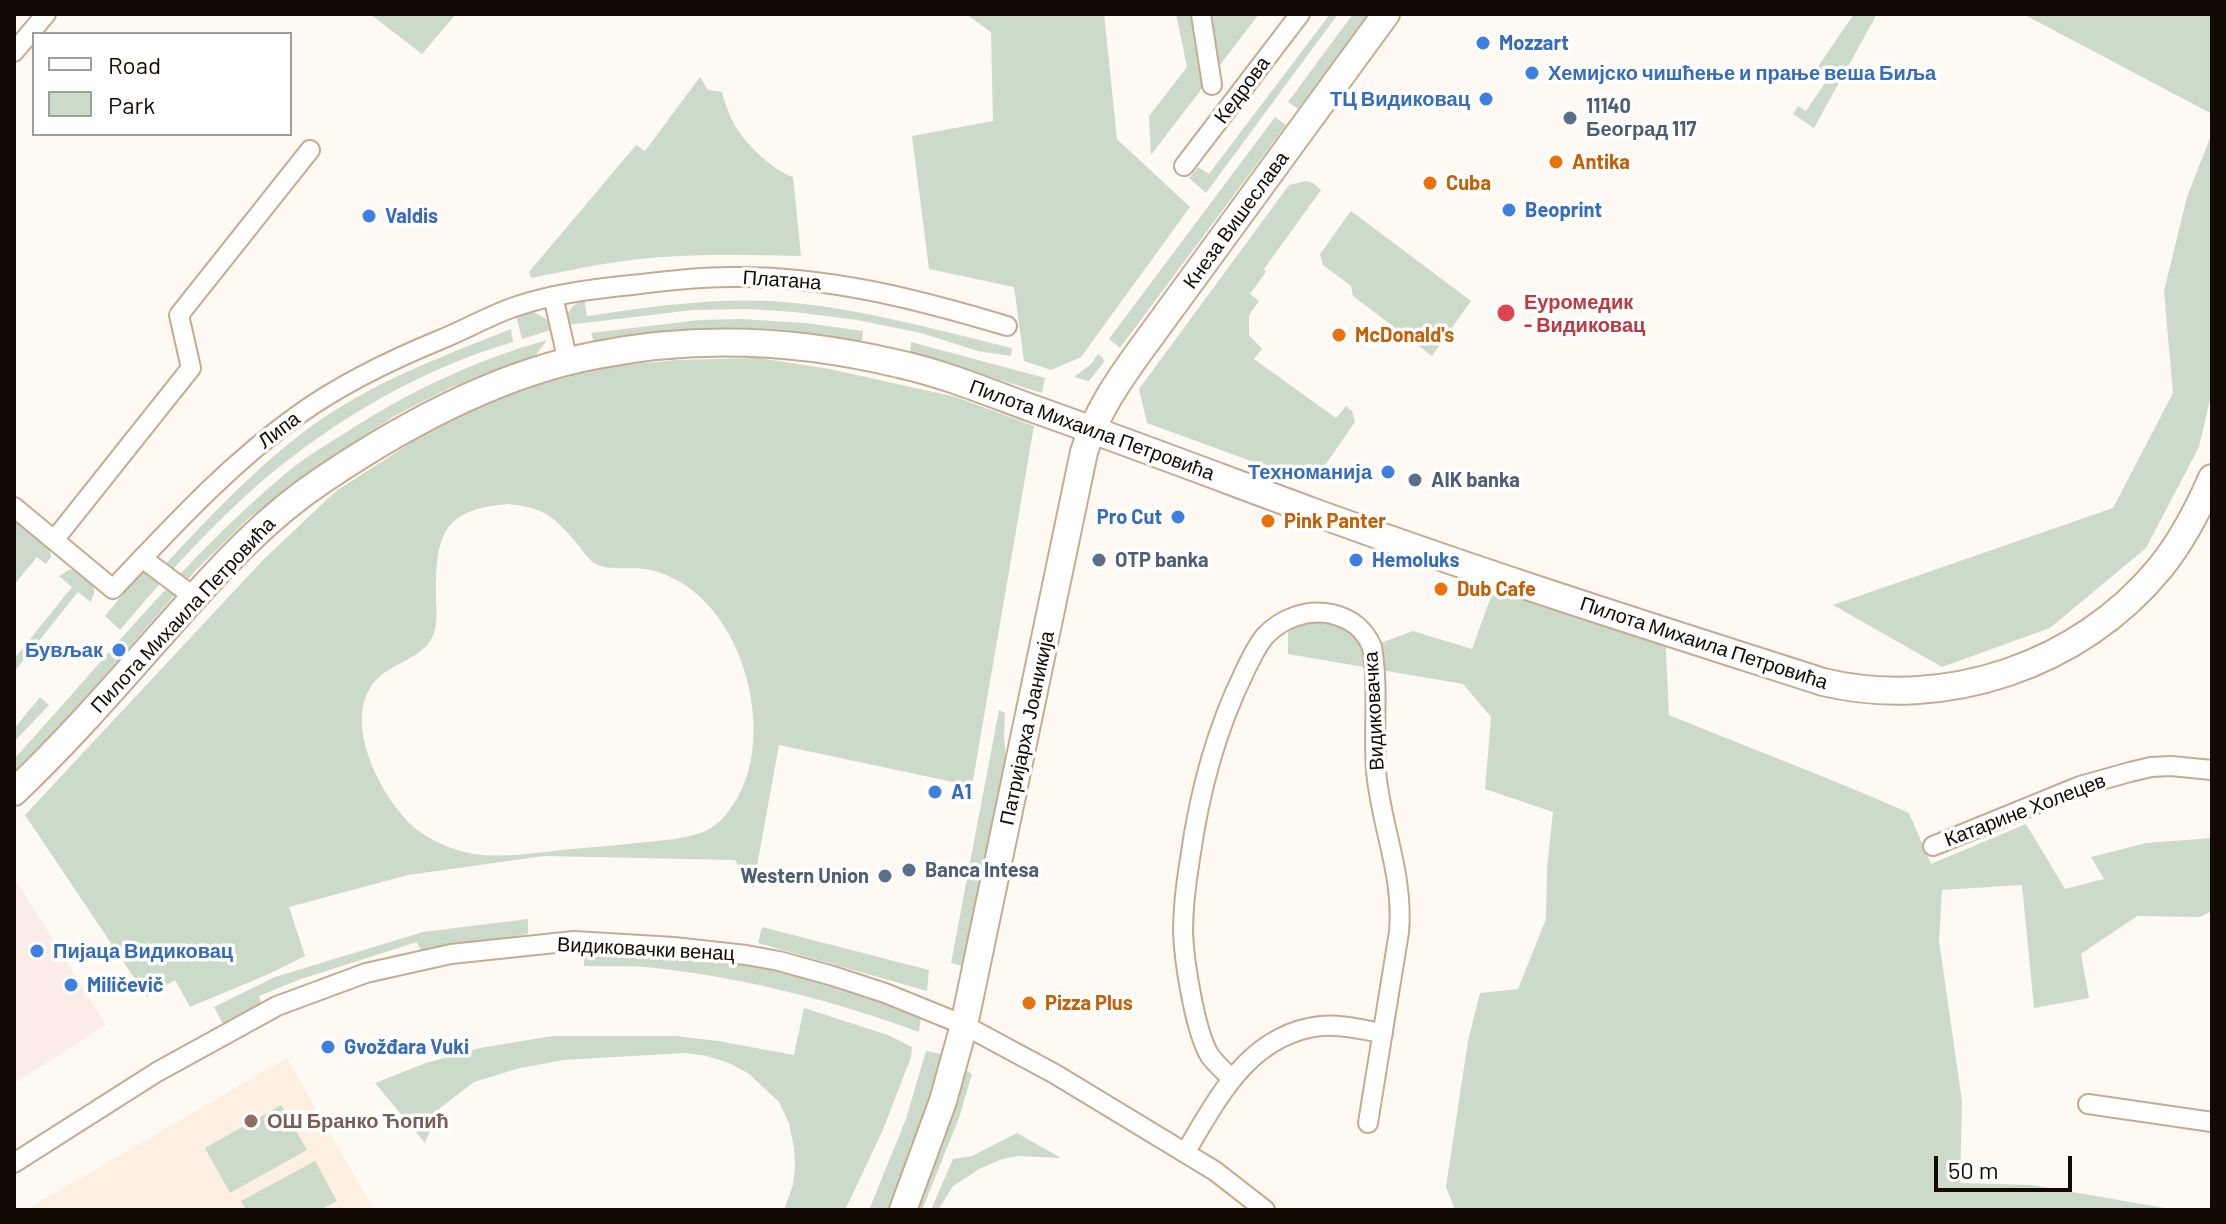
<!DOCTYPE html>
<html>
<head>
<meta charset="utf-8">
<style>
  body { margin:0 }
  #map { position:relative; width:2226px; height:1224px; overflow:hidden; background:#fef9f3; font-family:Barlow,sans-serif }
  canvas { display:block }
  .frame { position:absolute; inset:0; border:16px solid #130b03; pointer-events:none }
  .legend { position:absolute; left:32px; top:32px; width:260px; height:104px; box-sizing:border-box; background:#fff; border:2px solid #a19d9a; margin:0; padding:10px 14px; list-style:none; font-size:24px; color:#130b03 }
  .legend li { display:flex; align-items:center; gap:16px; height:40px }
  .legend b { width:40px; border:2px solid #a19d9a }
  .scale { position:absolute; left:1934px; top:1156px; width:138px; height:36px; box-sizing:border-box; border:4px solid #130b03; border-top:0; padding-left:10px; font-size:24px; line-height:28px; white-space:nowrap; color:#130b03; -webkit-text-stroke:6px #fff; paint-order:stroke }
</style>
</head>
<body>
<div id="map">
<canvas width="2226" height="1224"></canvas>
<div class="frame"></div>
<ul class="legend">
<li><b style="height:10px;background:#fff"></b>Road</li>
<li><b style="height:22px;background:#ccdbc9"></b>Park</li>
</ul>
<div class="scale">50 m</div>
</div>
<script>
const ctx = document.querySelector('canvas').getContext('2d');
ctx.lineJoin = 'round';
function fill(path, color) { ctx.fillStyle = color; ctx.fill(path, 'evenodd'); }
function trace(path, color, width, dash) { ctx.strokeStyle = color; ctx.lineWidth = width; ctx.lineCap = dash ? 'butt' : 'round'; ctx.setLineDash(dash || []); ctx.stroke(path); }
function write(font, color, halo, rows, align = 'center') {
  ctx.font = font + ' Barlow,sans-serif'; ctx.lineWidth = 7; ctx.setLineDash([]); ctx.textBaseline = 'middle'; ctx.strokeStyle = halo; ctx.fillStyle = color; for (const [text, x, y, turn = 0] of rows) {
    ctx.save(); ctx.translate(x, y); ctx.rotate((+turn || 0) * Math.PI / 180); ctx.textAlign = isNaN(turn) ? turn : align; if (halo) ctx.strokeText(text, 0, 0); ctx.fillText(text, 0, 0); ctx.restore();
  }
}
const commercial = new Path2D(`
  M 14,877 L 106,1025 L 14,1083 Z`);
const built = new Path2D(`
  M 287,1058 L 374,1210 L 26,1210 Z`);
const green = new Path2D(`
  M 370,14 L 456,14 L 422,54 Z
  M 966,14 L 1104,14 L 1117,139 L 1190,207 L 1081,357 L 1051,370 L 1024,361 L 1014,287 L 929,269 L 912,136 L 993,121 L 991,32 Z
  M 1176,14 L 1259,14 L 1151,155 L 1149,116 L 1187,67 Z
  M 1330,14 L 1338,14 L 1206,193 L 1189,178 L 1198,167 L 1209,174 Z
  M 1353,14 L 1369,14 L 1298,109 L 1288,102 Z
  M 1854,14 L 1877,14 L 1814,128 L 1793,114 L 1798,106 L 1806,111 L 1829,77 L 1817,68 Z
  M 2023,14 L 2212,14 L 2212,114 Z
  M 700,77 L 708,90 L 722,92 C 725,102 728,113 733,122 C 743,142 772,170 793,177 L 801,256 C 737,254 673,253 610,263 C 583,267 557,273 531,278 L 529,272 L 636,145 L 645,151 Z
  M 1275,117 L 1286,125 L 1120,348 L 1109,339 Z
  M 2212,133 L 2212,391 L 2199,447 L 2146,548 L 2050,628 L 1942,667 L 1833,605 L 2113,508 L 2173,393 L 2164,291 L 2187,197 Z
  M 1306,181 L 1313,183 L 1321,190 L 1264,269 L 1266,272 L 1250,294 L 1259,301 L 1249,315 L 1249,335 L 1262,349 L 1254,359 L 1336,418 L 1346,406 L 1352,411 L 1355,422 L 1317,477 L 1300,479 L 1147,423 L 1139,389 L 1289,185 Z
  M 1351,211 L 1471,301 L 1432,356 L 1353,296 L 1351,286 L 1323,265 L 1320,254 Z
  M 584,298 L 587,316 C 648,307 709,298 771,301 C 853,306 932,329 1012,348 L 1011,356 L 978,351 L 921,333 L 857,320 L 794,312 L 749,309 L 693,310 L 567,325 L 566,315 L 573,306 Z
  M 532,311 L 548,320 L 551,330 L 522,339 L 516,316 Z
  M 741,319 L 806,323 L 863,331 L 862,341 L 771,330 L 724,329 L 656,333 L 595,345 L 591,333 L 699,320 Z
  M 511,329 L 513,342 C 415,370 315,431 241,500 C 197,541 158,585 120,630 L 105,616 L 151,560 L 162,568 C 208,518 258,465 313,425 C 373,382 443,356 511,329 Z
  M 547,340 L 535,356 L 450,388 L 396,415 L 300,478 L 248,519 L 197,569 L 65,722 L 14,771 L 14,759 C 102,663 185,558 285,474 C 303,459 324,446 345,433 C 408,392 475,360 547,340 Z
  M 911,342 L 1045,378 L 1042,393 L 910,352 Z
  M 1098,354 L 1103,358 L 1104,362 L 1089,381 L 1074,377 L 1091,364 Z
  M 759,358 L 830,369 L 956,397 L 1034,426 L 972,786 L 779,745 L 753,888 L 735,860 L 544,856 L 408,875 L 289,907 L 305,956 L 271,973 L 190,1007 L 175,980 L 147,997 L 25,815 L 264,559 L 336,491 L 420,437 L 478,406 L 542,384 L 608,366 L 677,360 ZM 509,504 C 548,509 554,517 579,546 C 584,552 588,560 596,564 C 610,571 628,567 644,569 C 663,571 683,582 698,595 C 755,645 778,764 720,821 C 708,833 691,836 675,839 C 637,843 599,847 561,850 C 535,853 508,857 482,855 C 460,853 438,844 420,832 C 383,805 337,717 378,678 C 396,661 425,658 434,633 C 438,622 436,609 436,597 C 436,536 441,509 509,504 Z
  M 14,515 L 49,547 L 51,557 L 46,564 L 37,557 L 14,585 Z
  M 77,569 L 94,584 L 94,593 L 91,602 L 78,592 L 14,672 L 14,659 L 72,587 L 59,576 L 69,570 Z
  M 1498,577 L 1665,631 L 1669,715 C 1749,748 1830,778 1909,813 L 1931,864 L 2026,824 L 2065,889 L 2104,879 L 2091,857 L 2146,843 L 2212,838 L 2212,911 L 2200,917 L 2137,916 L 2081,954 L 2089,998 L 2034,1008 L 2022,885 L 1942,890 L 1939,941 L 1962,1101 L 1960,1183 L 2032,1185 L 2176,1210 L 1455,1210 L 1446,1187 L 1468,1041 L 1480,993 L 1518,989 L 1546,919 L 1547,868 L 1553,812 L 1485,789 L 1491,717 L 1463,684 L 1288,654 L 1288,619 L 1325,613 L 1372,646 L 1413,631 L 1472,649 Z
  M 40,697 L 49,705 L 14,742 L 14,729 Z
  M 999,710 L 1005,713 L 1004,737 L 1007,766 L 965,967 L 951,963 Z
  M 528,919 L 528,934 L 421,951 L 417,942 L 301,979 L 259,996 L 262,1005 L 223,1024 L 214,1007 L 275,977 L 423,932 Z
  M 762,927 L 929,970 L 927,991 L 758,943 Z
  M 584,949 C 658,953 732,959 804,977 C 844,988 882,1004 921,1017 L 919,1032 C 834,1001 753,980 664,969 C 638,965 610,967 584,966 Z
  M 804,1008 L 888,1035 L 912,1047 L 911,1057 L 882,1132 L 845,1210 L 784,1210 L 793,1185 L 795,1167 L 794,1148 L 789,1123 L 779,1102 L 748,1073 L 729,1063 L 707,1056 L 685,1053 L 564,1060 L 520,1068 L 474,1082 L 440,1108 L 425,1143 L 375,1083 L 426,1063 L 480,1048 L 553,1036 L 676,1036 L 718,1041 L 794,1055 Z
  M 926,1051 L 941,1054 C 928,1111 912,1157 889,1210 L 869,1210 L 906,1119 Z
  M 963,1069 L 972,1074 L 959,1118 L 922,1210 L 913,1210 Z
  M 281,1105 L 307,1150 L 230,1193 L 205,1148 Z
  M 1017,1133 L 1061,1158 L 1019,1156 L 1002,1159 L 981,1168 L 953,1186 L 938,1210 L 931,1210 L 953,1159 L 972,1156 Z
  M 315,1161 L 337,1201 L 320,1210 L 246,1210 L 241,1201 Z`);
const street = new Path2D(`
  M 1201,14 L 1212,85
  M 14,52 L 46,14
  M 1184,166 L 1300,14
  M 553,296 L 568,362
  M 14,507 L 113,589 C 172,527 228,465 298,415 C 341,384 393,359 442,339 C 466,329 489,316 514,307 C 552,294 592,289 632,285 C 665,281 696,277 729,277 C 824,275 917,299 1007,326
  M 55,539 L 191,368 L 179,315 L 310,150
  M 142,558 L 194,597
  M 1933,846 L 2080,786 L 2130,772 L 2151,767 L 2171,766 L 2212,770
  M 1231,1078 C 1224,1071 1216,1064 1210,1056 C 1195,1032 1184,961 1183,932 C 1183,907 1186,883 1190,859 C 1199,794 1215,732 1244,673 C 1250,660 1256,647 1265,636 C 1282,618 1307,609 1332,614 C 1351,619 1364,628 1372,647 C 1379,688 1373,730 1376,771 C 1381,827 1404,874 1399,932 L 1368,1123
  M 2088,1104 L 2212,1122
  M 1185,1153 C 1218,1098 1249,1034 1321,1026 C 1341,1024 1363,1030 1383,1033
  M 14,1163 L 157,1072 L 277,1006 L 366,973 L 451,954 L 574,941 L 674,947 L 746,955 L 779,961 L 833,976 L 885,993 L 964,1025 L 1055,1074 L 1215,1171 L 1265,1210`);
const secondary = new Path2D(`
  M 14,792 C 73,736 126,674 180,613 C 223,565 267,517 321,481 C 402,426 500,373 597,355 C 697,335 800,340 899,364 C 945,374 990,393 1034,409 C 1127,442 1219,477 1311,511 C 1480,573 1652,627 1823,682 C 1944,711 2080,666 2160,568 C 2182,541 2198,510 2212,478
  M 903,1210 L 943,1101 L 964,1025 L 1084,452 C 1096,413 1118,381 1142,348 L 1386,14`);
const markers = [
  [1483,43,8,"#3f7fe0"],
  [1532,73,8,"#3f7fe0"],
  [1486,99,8,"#3f7fe0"],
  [1570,118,8,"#5c6f8a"],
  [1556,162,8,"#e8710a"],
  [1430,183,8,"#e8710a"],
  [1509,210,8,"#3f7fe0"],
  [369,216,8,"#3f7fe0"],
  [1506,313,10,"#e0444e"],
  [1339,335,8,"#e8710a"],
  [1388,472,8,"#3f7fe0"],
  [1415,480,8,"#5c6f8a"],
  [1178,517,8,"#3f7fe0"],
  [1268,521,8,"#e8710a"],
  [1099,560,8,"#5c6f8a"],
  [1356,560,8,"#3f7fe0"],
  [1441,589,8,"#e8710a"],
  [119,650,8,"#3f7fe0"],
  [935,792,8,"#3f7fe0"],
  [909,870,8,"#5c6f8a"],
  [885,876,8,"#5c6f8a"],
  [37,951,8,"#3f7fe0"],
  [71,985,8,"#3f7fe0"],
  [1029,1003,8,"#e8710a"],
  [328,1047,8,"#3f7fe0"],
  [251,1121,8,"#8d6e63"]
];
const shopNames = [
  ["Mozzart",1499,43],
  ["Хемијско чишћење и прање веша Биља",1548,73],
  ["ТЦ Видиковац",1470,99,"right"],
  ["Beoprint",1525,210],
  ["Valdis",385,216],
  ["Техноманија",1372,472,"right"],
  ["Pro Cut",1162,517,"right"],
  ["Hemoluks",1372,560],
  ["Бувљак",103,650,"right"],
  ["A1",951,792],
  ["Пијаца Видиковац",53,951],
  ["Miličevič",87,985],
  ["Gvožđara Vuki",344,1047]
];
const streetNames = [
  ["Кедрова",1242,90,-53],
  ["Кнеза Вишеслава",1236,220,-54],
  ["Платана",782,280,4],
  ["Липа",279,430,-37],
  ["Пилота Михаила Петровића",1092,430,20],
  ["Пилота Михаила Петровића",183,615,-47],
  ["Пилота Михаила Петровића",1704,643,18],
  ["Видиковачка",1374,711,-93],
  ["Патријарха Јоаникија",1027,728,-78],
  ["Катарине Холецев",2025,810,-21],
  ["Видиковачки венац",646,949,3]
];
const serviceNames = [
  ["11140",1586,106],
  ["Београд 117",1586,129],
  ["AIK banka",1431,480],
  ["OTP banka",1115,560],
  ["Banca Intesa",925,870],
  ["Western Union",869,876,"right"]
];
const foodNames = [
  ["Antika",1572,162],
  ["Cuba",1446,183],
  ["McDonald's",1355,335],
  ["Pink Panter",1284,521],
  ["Dub Cafe",1457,589],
  ["Pizza Plus",1045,1003]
];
const healthNames = [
  ["Еуромедик",1524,302],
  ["- Видиковац",1524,325]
];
const educationNames = [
  ["ОШ Бранко Ћопић",267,1121]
];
fill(commercial, '#fbece7');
fill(built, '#fdf0e3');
fill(green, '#ccdbc9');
trace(street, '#c5ab91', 22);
trace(secondary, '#c5ab91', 30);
trace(street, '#fff', 18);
trace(secondary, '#fff', 26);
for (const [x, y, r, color] of markers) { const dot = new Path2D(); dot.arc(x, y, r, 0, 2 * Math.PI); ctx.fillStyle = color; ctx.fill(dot); trace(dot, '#fff', 3); }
write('bold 20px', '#366cbe', '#fff', shopNames, 'left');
write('20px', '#130b03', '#fff', streetNames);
write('bold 20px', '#4e5e75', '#fff', serviceNames, 'left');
write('bold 20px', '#c56008', '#fff', foodNames, 'left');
write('bold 20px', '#be3a42', '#fff', healthNames, 'left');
write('bold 20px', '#785e54', '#fff', educationNames, 'left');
</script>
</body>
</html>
